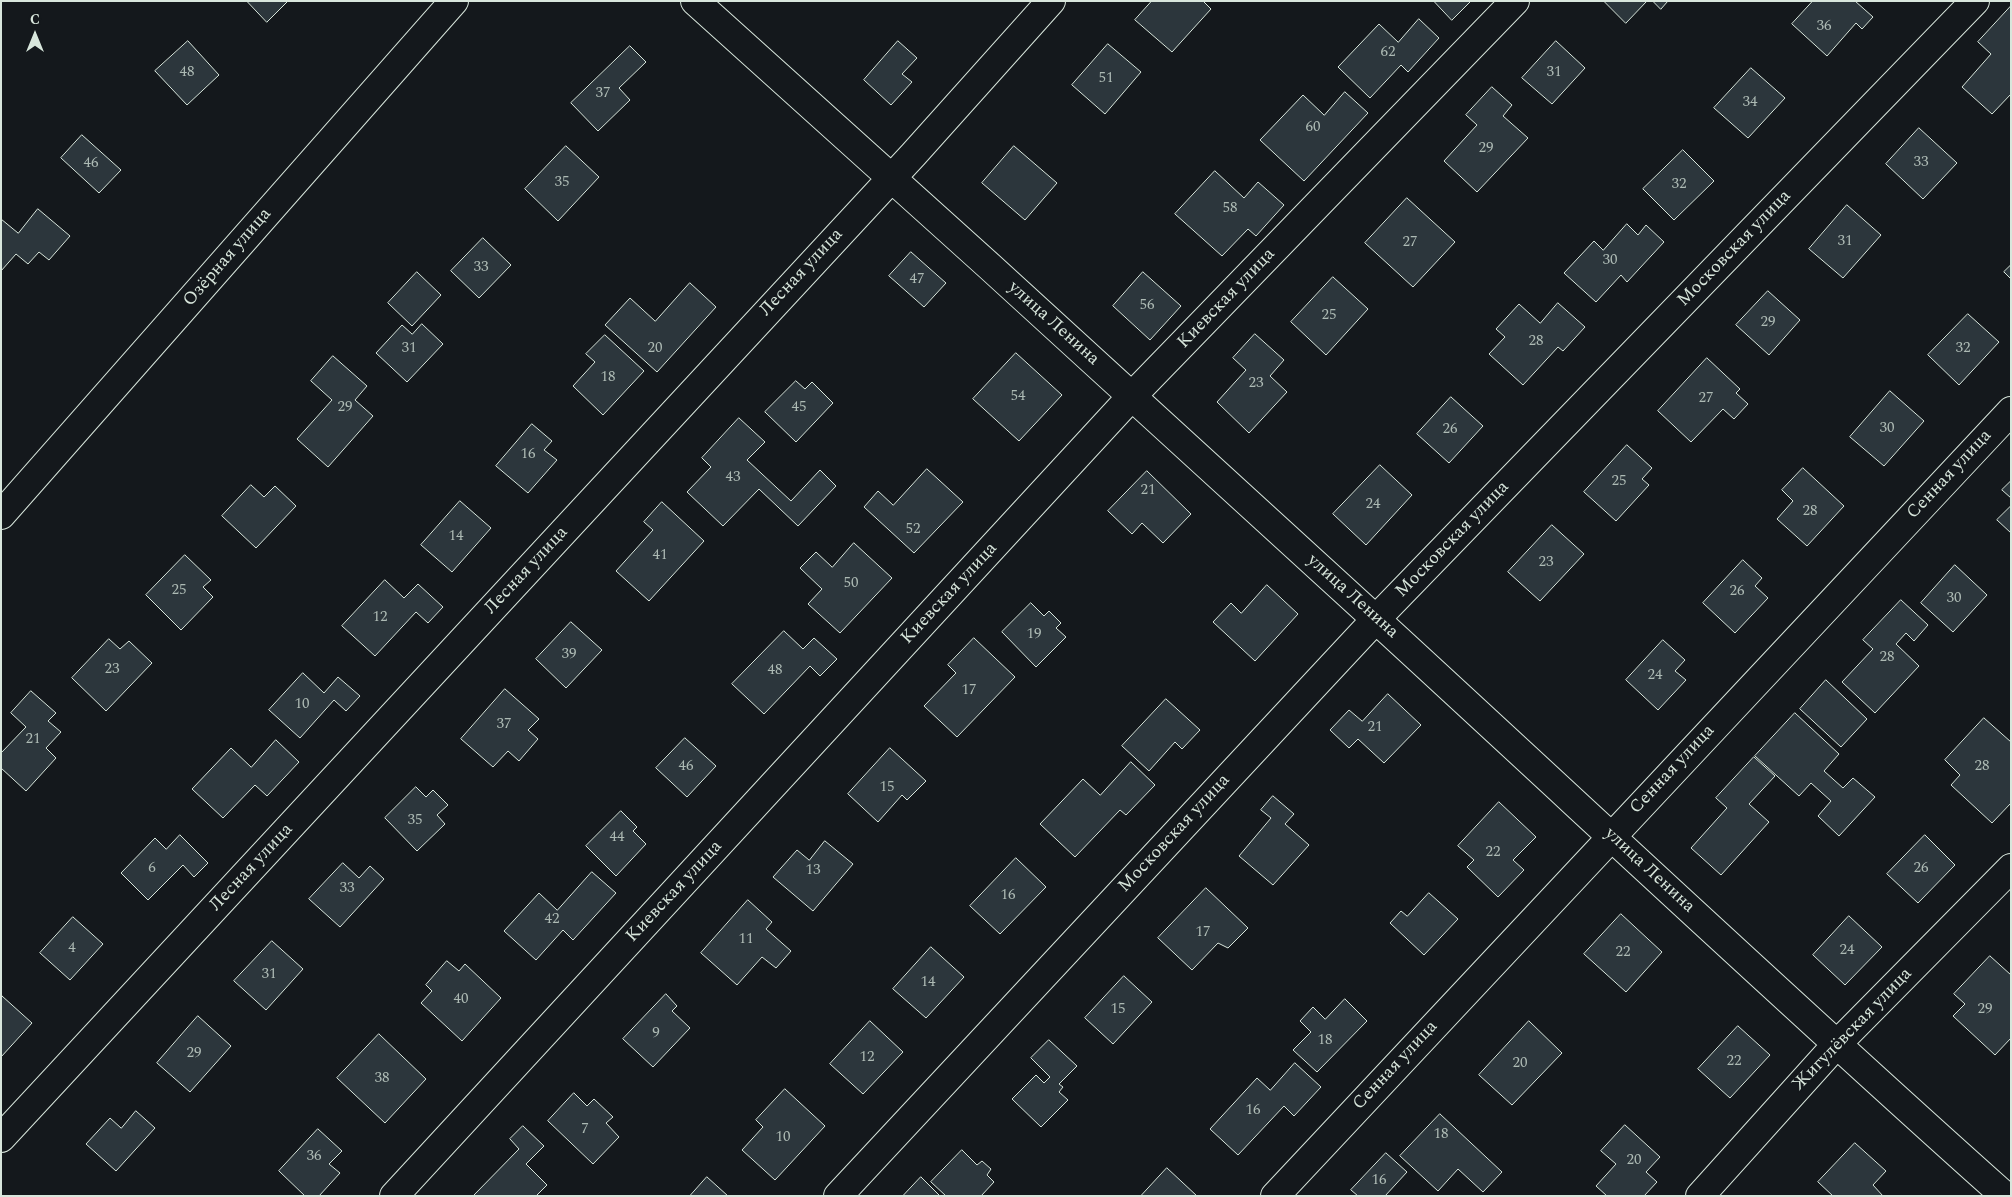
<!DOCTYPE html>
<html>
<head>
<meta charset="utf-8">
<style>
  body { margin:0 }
  #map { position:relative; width:2012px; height:1197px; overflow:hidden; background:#14181c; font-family:Spectral,serif }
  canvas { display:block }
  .frame { position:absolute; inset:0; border:2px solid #d8e6dc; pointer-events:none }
  .north { position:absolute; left:10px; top:10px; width:50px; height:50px; -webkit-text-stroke:4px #14181c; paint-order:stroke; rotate:0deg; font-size:14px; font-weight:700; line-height:20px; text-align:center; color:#d8e6dc }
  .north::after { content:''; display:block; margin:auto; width:18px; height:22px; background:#d8e6dc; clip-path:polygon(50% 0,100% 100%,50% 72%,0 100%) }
</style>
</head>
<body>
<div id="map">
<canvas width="2012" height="1197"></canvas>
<div class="frame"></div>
<div class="north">С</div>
</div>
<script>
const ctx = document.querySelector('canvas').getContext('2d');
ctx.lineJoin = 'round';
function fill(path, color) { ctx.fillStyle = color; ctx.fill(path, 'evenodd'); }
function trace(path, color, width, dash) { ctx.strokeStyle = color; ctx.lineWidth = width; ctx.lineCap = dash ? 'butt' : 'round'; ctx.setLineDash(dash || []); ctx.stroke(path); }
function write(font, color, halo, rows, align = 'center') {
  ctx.font = font + ' Spectral,serif'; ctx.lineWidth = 4; ctx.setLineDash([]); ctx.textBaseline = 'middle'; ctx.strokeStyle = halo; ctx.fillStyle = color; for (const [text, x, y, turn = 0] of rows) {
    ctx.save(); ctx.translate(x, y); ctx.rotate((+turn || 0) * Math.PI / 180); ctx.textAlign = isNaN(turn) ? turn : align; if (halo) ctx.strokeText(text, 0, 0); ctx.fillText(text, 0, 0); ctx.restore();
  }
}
const building = new Path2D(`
  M 247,1 L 288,1 L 267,22 Z
  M 1152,1 L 1203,1 L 1211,9 L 1172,52 L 1135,20 Z
  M 1434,1 L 1471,1 L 1452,20 Z
  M 1604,1 L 1647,1 L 1626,23 Z
  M 1653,1 L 1668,1 L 1661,9 Z
  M 1813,1 L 1855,1 L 1873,17 L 1862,29 L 1856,23 L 1827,56 L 1792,24 Z
  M 2011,6 L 2011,94 L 1992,114 L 1962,87 L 1991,54 L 1978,42 Z
  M 1419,19 L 1439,38 L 1408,72 L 1401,65 L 1370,98 L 1338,67 L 1379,24 L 1398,42 Z
  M 188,41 L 219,75 L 187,105 L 155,71 Z
  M 898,41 L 917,58 L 902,74 L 912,82 L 891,105 L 864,80 Z
  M 1556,41 L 1585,68 L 1552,104 L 1522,78 Z
  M 1108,44 L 1141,72 L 1105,114 L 1072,85 Z
  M 630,46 L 646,62 L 619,88 L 630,100 L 598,131 L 571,103 Z
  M 1751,68 L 1785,98 L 1748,138 L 1714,108 Z
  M 1492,87 L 1512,105 L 1503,116 L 1528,138 L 1477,192 L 1444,161 L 1477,125 L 1466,115 Z
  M 1345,92 L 1368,113 L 1304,181 L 1260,140 L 1303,95 L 1324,115 Z
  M 1919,128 L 1957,163 L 1923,199 L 1886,164 Z
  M 82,135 L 121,170 L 99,193 L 61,158 Z
  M 566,146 L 599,177 L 558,221 L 525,189 Z
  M 1014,146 L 1057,183 L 1025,220 L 982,183 Z
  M 1683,150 L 1714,181 L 1674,220 L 1643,189 Z
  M 1215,171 L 1244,198 L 1258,182 L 1284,205 L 1256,236 L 1248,229 L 1222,256 L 1175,214 Z
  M 1407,198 L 1455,242 L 1413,287 L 1365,243 Z
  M 1847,205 L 1881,235 L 1843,278 L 1809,249 Z
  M 38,209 L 70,236 L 49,260 L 39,252 L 28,264 L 16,254 L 1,271 L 1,219 L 18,233 Z
  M 1627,224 L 1638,235 L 1646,225 L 1664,242 L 1627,282 L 1621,275 L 1596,302 L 1564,273 L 1594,241 L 1603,250 Z
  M 483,238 L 511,265 L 479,298 L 451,271 Z
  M 911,252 L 946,283 L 924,307 L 889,276 Z
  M 2011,265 L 2011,279 L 2004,272 Z
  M 417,272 L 441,295 L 412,326 L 388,303 Z
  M 1143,272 L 1181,306 L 1150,340 L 1113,306 Z
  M 1333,277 L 1368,309 L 1326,355 L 1291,322 Z
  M 690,283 L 716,307 L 657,372 L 605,325 L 630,298 L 655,321 Z
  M 1768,291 L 1800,320 L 1769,355 L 1736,325 Z
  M 1558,303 L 1585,327 L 1563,351 L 1558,347 L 1523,385 L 1489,354 L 1505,337 L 1496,329 L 1519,304 L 1540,323 Z
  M 1968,314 L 1999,342 L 1959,385 L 1928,355 Z
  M 422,324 L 443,344 L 407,382 L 376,353 L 402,325 L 412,334 Z
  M 1255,334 L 1284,360 L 1270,376 L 1287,392 L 1249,433 L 1217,402 L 1246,370 L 1233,358 Z
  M 605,335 L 644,371 L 603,415 L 573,386 L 595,362 L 586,354 Z
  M 1016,353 L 1062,395 L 1019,441 L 973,399 Z
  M 333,356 L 367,386 L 355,400 L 373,416 L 328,467 L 297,439 L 332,400 L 311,381 Z
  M 1707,358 L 1740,389 L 1736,393 L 1748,404 L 1734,419 L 1723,409 L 1691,442 L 1658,411 Z
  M 796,381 L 805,389 L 812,382 L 833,403 L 796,442 L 765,412 Z
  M 1890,391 L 1924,421 L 1884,466 L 1850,437 Z
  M 1451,397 L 1483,426 L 1449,463 L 1417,434 Z
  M 739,418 L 765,442 L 747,460 L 791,501 L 820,470 L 836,486 L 798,526 L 759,489 L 723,526 L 687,492 L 711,467 L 702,458 Z
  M 532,424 L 552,441 L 544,450 L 557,460 L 528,493 L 496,466 Z
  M 1627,445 L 1652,468 L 1642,479 L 1649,485 L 1616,521 L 1584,492 Z
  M 1380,465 L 1412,495 L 1366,545 L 1333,514 Z
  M 1803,468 L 1844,506 L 1807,546 L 1777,519 L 1793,501 L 1782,490 Z
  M 927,469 L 963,502 L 914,553 L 864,507 L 878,491 L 893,505 Z
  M 1147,471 L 1191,514 L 1163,543 L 1142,523 L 1132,534 L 1108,511 Z
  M 2011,481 L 2011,498 L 2002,490 Z
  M 251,485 L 264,497 L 275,486 L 296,506 L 256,548 L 222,516 Z
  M 460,501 L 491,528 L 452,572 L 421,545 Z
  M 662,502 L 704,541 L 649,601 L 616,571 L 653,530 L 644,522 Z
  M 2011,506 L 2011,533 L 1997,520 Z
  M 1552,525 L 1584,554 L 1540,601 L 1508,572 Z
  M 854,543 L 892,578 L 840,633 L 808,604 L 822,589 L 800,568 L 816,552 L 832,567 Z
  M 185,555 L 211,580 L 203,587 L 213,597 L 181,630 L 146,595 Z
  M 1743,560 L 1762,578 L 1755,586 L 1768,598 L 1735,633 L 1703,603 Z
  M 1955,565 L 1987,595 L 1953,632 L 1921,603 Z
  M 385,580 L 404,598 L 418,584 L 443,607 L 428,623 L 416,612 L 375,656 L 342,626 Z
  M 1267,585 L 1298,614 L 1255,661 L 1213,622 L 1231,603 L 1241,613 Z
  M 1901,600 L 1928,625 L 1914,641 L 1906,633 L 1896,644 L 1919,666 L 1875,713 L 1842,682 L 1873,649 L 1863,640 Z
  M 1031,603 L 1044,616 L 1049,611 L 1061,623 L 1056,628 L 1066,637 L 1036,667 L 1002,632 Z
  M 571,622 L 602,650 L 566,688 L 536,659 Z
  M 784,631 L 803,649 L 814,638 L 837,659 L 820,676 L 810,666 L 764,714 L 732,684 Z
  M 974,638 L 1015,677 L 957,737 L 924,706 L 956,673 L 948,665 Z
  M 109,639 L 120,649 L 129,641 L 152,663 L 106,711 L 72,678 Z
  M 1663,640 L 1685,660 L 1675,671 L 1686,680 L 1658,710 L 1626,680 Z
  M 303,673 L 324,693 L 338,677 L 360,696 L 346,711 L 334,700 L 300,738 L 269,710 Z
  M 1826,680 L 1867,719 L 1841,747 L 1800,709 Z
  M 505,689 L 539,719 L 528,730 L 538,739 L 519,761 L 508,751 L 493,767 L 461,739 Z
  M 31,691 L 56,713 L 48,721 L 61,732 L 46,748 L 56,758 L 26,791 L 1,768 L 1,753 L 26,727 L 11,713 Z
  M 1388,694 L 1421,725 L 1384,763 L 1358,739 L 1349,748 L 1330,730 L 1349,710 L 1362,721 Z
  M 1166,699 L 1200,730 L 1182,749 L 1175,742 L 1149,771 L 1122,746 Z
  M 1795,713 L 1839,754 L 1824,771 L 1843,788 L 1853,778 L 1875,797 L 1839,836 L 1818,816 L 1831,801 L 1811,783 L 1799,796 L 1755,756 Z
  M 1984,718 L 2011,742 L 2011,803 L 1992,823 L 1951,785 L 1960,775 L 1945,760 Z
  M 685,738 L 716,766 L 687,797 L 656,768 Z
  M 276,740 L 299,762 L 267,796 L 255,785 L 223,818 L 192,789 L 231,748 L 251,767 Z
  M 890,748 L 926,781 L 907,800 L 902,795 L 878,822 L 848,794 Z
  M 1754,757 L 1775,776 L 1749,804 L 1769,822 L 1721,875 L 1691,848 L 1727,808 L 1716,798 Z
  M 1131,762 L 1155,785 L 1126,815 L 1120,810 L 1075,857 L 1040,824 L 1083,779 L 1100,795 Z
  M 416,787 L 426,797 L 433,790 L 448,805 L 437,815 L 445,824 L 417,851 L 385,818 Z
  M 1273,796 L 1294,814 L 1285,824 L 1309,845 L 1273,885 L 1239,856 L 1271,818 L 1261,810 Z
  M 1499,802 L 1536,837 L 1513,860 L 1524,870 L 1498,897 L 1467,867 L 1474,860 L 1458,846 Z
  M 621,811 L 637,827 L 633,831 L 646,844 L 616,876 L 586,846 Z
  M 180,835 L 208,863 L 194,877 L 183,865 L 148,900 L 121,873 L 155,838 L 166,849 Z
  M 1925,835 L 1955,865 L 1918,903 L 1887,874 Z
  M 825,841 L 853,864 L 813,911 L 773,877 L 797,850 L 809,860 Z
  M 1016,858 L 1046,887 L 1000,934 L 970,906 Z
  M 343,863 L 359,878 L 370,866 L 384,879 L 340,927 L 309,899 Z
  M 592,872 L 616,893 L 573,940 L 563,930 L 536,960 L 504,931 L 539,893 L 557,910 Z
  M 1206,888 L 1248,928 L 1228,948 L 1218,943 L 1192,970 L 1158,938 Z
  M 1429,893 L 1458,919 L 1424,955 L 1390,923 L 1401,911 L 1407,916 Z
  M 748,900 L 772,922 L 766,929 L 791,951 L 776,968 L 762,957 L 737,985 L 701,953 Z
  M 1621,914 L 1662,952 L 1626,992 L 1584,954 Z
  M 1849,916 L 1882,947 L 1845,985 L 1813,955 Z
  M 73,917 L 103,944 L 70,980 L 40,953 Z
  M 272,941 L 303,969 L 266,1010 L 234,981 Z
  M 931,947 L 964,977 L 926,1018 L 893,989 Z
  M 1990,956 L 2011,975 L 2011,1038 L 1995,1055 L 1953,1016 L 1965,1004 L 1954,994 Z
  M 447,961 L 459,971 L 465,964 L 501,998 L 462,1041 L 421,1003 L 432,991 L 426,985 Z
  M 1124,976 L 1152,1002 L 1113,1044 L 1085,1018 Z
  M 666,994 L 677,1006 L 672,1011 L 690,1028 L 653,1067 L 623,1039 Z
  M 2,996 L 32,1023 L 1,1057 L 1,997 Z
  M 1345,999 L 1367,1021 L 1317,1072 L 1293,1050 L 1311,1032 L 1300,1021 L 1313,1007 L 1325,1019 Z
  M 198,1016 L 231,1046 L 190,1092 L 157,1063 Z
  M 870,1021 L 903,1052 L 863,1094 L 830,1064 Z
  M 1529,1021 L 1562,1053 L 1512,1105 L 1479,1075 Z
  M 1738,1026 L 1770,1055 L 1730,1098 L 1698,1069 Z
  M 379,1034 L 426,1079 L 385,1123 L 337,1078 Z
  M 1049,1040 L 1077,1066 L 1059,1084 L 1063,1087 L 1059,1092 L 1068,1100 L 1041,1127 L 1012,1099 L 1036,1075 L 1044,1083 L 1050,1077 L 1031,1058 Z
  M 1295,1063 L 1321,1087 L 1294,1116 L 1284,1106 L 1238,1155 L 1210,1129 L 1257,1078 L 1270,1090 Z
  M 785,1089 L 825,1126 L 775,1180 L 742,1150 L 763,1127 L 756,1120 Z
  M 574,1093 L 587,1106 L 594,1099 L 613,1117 L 606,1123 L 619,1137 L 593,1164 L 548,1121 Z
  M 136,1111 L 155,1128 L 116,1171 L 86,1144 L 110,1118 L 121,1128 Z
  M 1440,1114 L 1502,1172 L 1483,1192 L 1458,1169 L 1438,1191 L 1400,1156 Z
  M 1625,1125 L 1660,1157 L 1646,1172 L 1657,1182 L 1644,1196 L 1607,1196 L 1596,1186 L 1616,1164 L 1601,1151 Z
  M 523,1126 L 544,1146 L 526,1164 L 547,1185 L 536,1196 L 473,1196 L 519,1149 L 510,1139 Z
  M 318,1129 L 342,1151 L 329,1164 L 340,1173 L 319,1196 L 305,1196 L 279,1171 Z
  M 1855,1143 L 1886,1171 L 1873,1185 L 1883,1196 L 1833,1196 L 1818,1182 Z
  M 962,1150 L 977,1165 L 982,1161 L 991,1169 L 987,1175 L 994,1182 L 981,1196 L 946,1196 L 931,1182 Z
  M 1386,1153 L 1407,1172 L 1385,1196 L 1358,1196 L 1351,1190 Z
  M 1167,1168 L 1197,1196 L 1141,1196 Z
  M 707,1177 L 728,1196 L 690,1196 Z
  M 921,1177 L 940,1196 L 903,1196 Z`);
const minor = new Path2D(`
  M 695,1 C 925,207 1154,415 1381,624 C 1589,815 1794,1008 2005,1196
  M 1,515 L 454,1
  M 1,1138 L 913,155 L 1051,1
  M 394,1196 L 1132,396 L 1515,1
  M 838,1196 L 1376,619 L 1975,1
  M 1275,1196 L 2011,411
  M 1700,1196 L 1836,1045 L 2011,868`);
const numberNames = [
  ["36",1824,27],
  ["62",1388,53],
  ["48",187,73],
  ["31",1554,73],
  ["51",1106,79],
  ["37",603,94],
  ["34",1750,103],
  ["60",1313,128],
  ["29",1486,149],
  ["33",1921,163],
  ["46",91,164],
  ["35",562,183],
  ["32",1679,185],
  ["58",1230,209],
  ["31",1845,242],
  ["27",1410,243],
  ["30",1610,261],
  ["33",481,268],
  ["47",917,280],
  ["56",1147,306],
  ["25",1329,316],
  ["29",1768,323],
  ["28",1536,342],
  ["31",409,349],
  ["20",655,349],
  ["32",1963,349],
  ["18",608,378],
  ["23",1256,384],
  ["54",1018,397],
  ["27",1706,399],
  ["29",345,408],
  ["45",799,408],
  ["30",1887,429],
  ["26",1450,430],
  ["16",528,455],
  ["43",733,478],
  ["25",1619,482],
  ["21",1148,491],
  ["24",1373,505],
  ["28",1810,512],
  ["52",913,530],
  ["14",456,537],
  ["41",660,556],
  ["23",1546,563],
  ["50",851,584],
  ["25",179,591],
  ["26",1737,592],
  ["30",1954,599],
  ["12",380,618],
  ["19",1034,635],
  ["39",569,655],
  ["28",1887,658],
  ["23",112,670],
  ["48",775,671],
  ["24",1655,676],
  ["17",969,691],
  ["10",302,705],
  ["37",504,725],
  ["21",1375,728],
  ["21",33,740],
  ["46",686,767],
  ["28",1982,767],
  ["15",887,788],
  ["35",415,821],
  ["44",617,838],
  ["22",1493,853],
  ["6",152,869],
  ["26",1921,869],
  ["13",813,871],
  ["33",347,889],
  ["16",1008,896],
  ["42",552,920],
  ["17",1203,933],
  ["11",746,940],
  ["4",72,949],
  ["24",1847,951],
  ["22",1623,953],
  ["31",269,975],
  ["14",928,983],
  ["40",461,1000],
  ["15",1118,1010],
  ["29",1985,1010],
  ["9",656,1034],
  ["18",1325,1041],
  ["29",194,1054],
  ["12",867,1058],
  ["22",1734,1062],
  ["20",1520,1064],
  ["38",382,1079],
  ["16",1253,1111],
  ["7",585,1130],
  ["18",1441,1135],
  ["10",783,1138],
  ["36",314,1157],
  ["20",1634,1161],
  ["16",1379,1181]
];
const streetNames = [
  ["Московская улица",1735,249,-46],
  ["Озёрная улица",228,258,-49],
  ["Лесная улица",802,273,-47],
  ["Киевская улица",1227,299,-46],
  ["улица Ленина",1053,324,42],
  ["Сенная улица",1950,475,-47],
  ["Московская улица",1453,540,-46],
  ["Лесная улица",527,571,-47],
  ["Киевская улица",950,594,-47],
  ["улица Ленина",1352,597,42],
  ["Сенная улица",1673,770,-47],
  ["Московская улица",1175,834,-47],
  ["Лесная улица",252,868,-47],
  ["улица Ленина",1649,871,43],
  ["Киевская улица",675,892,-47],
  ["Жигулёвская улица",1853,1030,-46],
  ["Сенная улица",1396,1066,-47]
];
fill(building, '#2c363c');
trace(building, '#d8e6dc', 1);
trace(minor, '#d8e6dc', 30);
trace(minor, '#14181c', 28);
write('15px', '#adbab4', null, numberNames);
write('18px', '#d8e6dc', '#14181c', streetNames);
</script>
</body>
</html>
